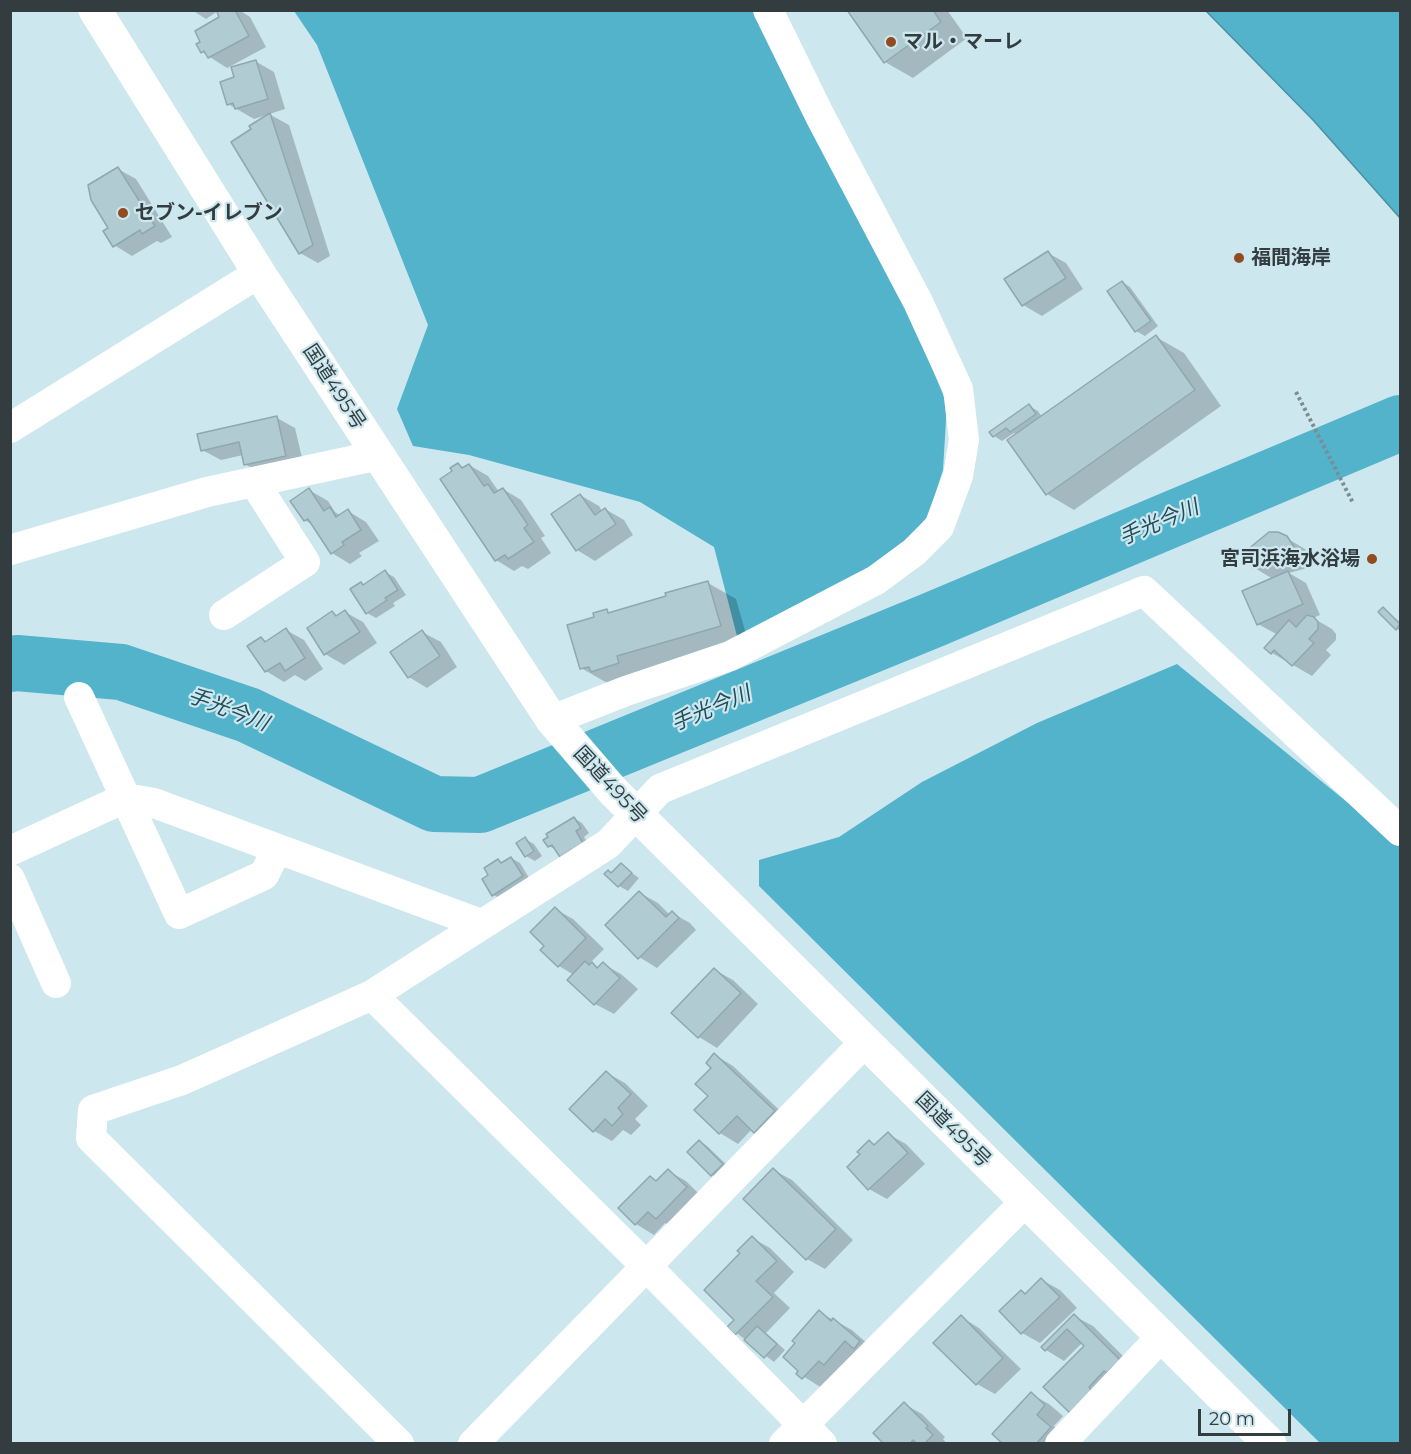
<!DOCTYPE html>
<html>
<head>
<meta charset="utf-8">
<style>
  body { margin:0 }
  #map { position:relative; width:1411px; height:1454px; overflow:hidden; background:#cde7ef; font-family:Montserrat,sans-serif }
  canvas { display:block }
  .frame { position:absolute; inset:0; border:12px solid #333d40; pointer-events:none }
  .scale { position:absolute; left:1198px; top:1409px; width:93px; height:27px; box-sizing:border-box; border:3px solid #333d40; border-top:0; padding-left:8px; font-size:18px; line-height:21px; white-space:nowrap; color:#333d40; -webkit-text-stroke:4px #cde7ef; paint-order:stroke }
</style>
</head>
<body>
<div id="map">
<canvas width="1411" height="1454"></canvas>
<div class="frame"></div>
<div class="scale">20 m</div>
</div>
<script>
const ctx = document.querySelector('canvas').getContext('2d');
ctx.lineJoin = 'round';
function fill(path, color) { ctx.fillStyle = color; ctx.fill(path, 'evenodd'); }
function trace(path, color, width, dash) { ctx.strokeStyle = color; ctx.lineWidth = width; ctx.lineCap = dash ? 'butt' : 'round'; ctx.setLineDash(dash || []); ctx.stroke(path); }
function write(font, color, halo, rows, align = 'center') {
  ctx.font = font + ' Montserrat,"Noto Sans JP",sans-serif'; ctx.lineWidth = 4.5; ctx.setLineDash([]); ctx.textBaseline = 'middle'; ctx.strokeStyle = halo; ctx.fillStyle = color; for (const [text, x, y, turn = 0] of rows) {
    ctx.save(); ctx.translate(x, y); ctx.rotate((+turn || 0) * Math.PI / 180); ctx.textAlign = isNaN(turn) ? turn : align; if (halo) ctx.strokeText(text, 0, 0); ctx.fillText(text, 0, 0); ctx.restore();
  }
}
const forest = new Path2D(`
  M 294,11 L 756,11 L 906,305 L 947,404 L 943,470 L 928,516 L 905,543 L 846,585 L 738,640 L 714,547 L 640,502 L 469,455 L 413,446 L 397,409 L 428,325 L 317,45 Z
  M 1177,664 L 1400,845 L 1400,1443 L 1320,1443 L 759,886 L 759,860 L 839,837 L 922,782 L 1037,723 Z`);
const water = new Path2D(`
  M 1206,11 L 1400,11 L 1400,218 L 1313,120 Z`);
const shadow = new Path2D(`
  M 192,10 L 219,10 L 220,12 L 239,10 L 250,17 L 266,47 L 227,68 L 202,52 L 221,18 L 218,11 L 206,19 Z
  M 848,10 L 947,10 L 967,38 L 913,78 L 885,62 Z
  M 255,61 L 274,72 L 285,109 L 254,119 L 228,104 L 235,78 Z
  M 269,114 L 289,125 L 330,256 L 318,263 L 300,253 Z
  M 118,169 L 136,179 L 172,237 L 161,243 L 157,241 L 132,256 L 114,245 Z
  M 1048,253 L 1066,263 L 1083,289 L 1042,316 L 1023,305 L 1007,279 Z
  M 1122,282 L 1130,287 L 1158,326 L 1145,336 L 1136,331 Z
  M 1156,337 L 1184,353 L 1221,406 L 1074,510 L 1047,494 L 1018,435 L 1014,433 L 1002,441 L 994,436 L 1029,406 L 1038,411 L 1042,417 Z
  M 277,418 L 295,428 L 304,466 L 264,475 L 245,464 L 243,455 L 221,460 L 202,450 Z
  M 458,465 L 465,468 L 469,465 L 488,476 L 499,492 L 503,489 L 521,500 L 545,536 L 541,538 L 551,553 L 528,569 L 522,566 L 514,571 L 496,560 L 455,471 Z
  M 309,490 L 328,501 L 335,512 L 341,516 L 348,511 L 366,522 L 379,541 L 359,553 L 362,556 L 350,564 L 332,553 L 314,526 L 305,520 Z
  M 580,495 L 599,506 L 602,511 L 605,509 L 624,520 L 633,535 L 595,561 L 577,550 Z
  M 1278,533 L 1305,549 L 1312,559 L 1311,567 L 1289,573 L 1306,583 L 1320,615 L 1313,618 L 1332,629 L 1336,634 L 1336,640 L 1326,650 L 1331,655 L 1312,676 L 1272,653 L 1278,635 L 1258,624 L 1273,579 L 1253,567 Z
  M 385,572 L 394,577 L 406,595 L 393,603 L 395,606 L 376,618 L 367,613 L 364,586 Z
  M 708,583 L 736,599 L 748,641 L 609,684 L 581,668 L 606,611 L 612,614 Z
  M 1383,609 L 1400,622 L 1400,631 L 1397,629 Z
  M 345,612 L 363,622 L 377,643 L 344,665 L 325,654 L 332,613 L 338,616 Z
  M 286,630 L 304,640 L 323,669 L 305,681 L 295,675 L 284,682 L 266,671 L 261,638 L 268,642 Z
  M 422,632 L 441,642 L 457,667 L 427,688 L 409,677 Z
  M 574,818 L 582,823 L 589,833 L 584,837 L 591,848 L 558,851 L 549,846 Z
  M 525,839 L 534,844 L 542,856 L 535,861 L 526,856 Z
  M 511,858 L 520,863 L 531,881 L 502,900 L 494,895 L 484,880 L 490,876 L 498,861 L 503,864 Z
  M 621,865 L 639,878 L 628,891 L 619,886 L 612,874 Z
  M 640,893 L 658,903 L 670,915 L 672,913 L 690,923 L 696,930 L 657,968 L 639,957 Z
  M 555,909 L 573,919 L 604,949 L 590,963 L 599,968 L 603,964 L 621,974 L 638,989 L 614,1014 L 595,1004 L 569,980 L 574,975 L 559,966 L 546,946 Z
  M 715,970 L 733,980 L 758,1004 L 717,1048 L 699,1037 L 673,1013 Z
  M 715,1055 L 733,1066 L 792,1122 L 773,1142 L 752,1129 L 738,1144 L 720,1133 L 697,1110 L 710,1096 Z
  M 607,1073 L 625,1083 L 648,1106 L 635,1119 L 641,1125 L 631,1135 L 623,1130 L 612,1141 L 594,1131 Z
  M 888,1134 L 906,1144 L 925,1164 L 887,1199 L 869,1189 L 875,1146 Z
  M 699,1141 L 707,1146 L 731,1169 L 720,1180 L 712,1175 Z
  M 773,1170 L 792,1180 L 853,1240 L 825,1269 L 807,1259 Z
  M 668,1171 L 686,1181 L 704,1199 L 675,1229 L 665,1223 L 654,1235 L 636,1224 L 620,1208 L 650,1177 L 658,1182 Z
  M 752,1238 L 770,1248 L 794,1272 L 774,1293 L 790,1308 L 766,1333 L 785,1350 L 774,1362 L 729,1327 L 736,1320 L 742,1253 Z
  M 1042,1280 L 1060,1290 L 1077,1308 L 1040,1343 L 1022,1333 L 1026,1295 Z
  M 819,1312 L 852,1330 L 878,1353 L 822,1388 L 798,1373 Z
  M 1074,1316 L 1093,1326 L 1138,1371 L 1089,1423 L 1086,1346 L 1083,1342 L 1064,1361 L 1046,1350 Z
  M 961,1317 L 979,1328 L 1021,1369 L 995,1394 L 977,1384 Z
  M 1031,1394 L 1049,1404 L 1063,1416 L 1054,1426 L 1068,1439 L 1064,1444 L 1005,1444 Z
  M 904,1404 L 922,1414 L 945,1437 L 943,1439 L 947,1444 L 886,1444 Z`);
const river = new Path2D(`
  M 10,664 L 17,663 L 121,672 L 248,715 L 434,804 L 480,805 L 930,621 L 1400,423`);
const building = new Path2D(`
  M 220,10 L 235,10 L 249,36 L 208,58 L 204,51 L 201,53 L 196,44 L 200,42 L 195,31 L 219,17 L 217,12 Z
  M 847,10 L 933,10 L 941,22 L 884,63 Z
  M 256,60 L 268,99 L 235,109 L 233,103 L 227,105 L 220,82 L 234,77 L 231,67 Z
  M 270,113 L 313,245 L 299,254 L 231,142 L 251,129 L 249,126 Z
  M 118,167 L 155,226 L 142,234 L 140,230 L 113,247 L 103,231 L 108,228 L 91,200 L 88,185 Z
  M 1048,251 L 1066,278 L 1022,306 L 1004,279 Z
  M 1122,281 L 1151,321 L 1135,332 L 1107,291 Z
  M 1156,335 L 1195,390 L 1046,495 L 1007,440 Z
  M 1029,404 L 1036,414 L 1010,432 L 1006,428 L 993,437 L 989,432 Z
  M 277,416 L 286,456 L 244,465 L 239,442 L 201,451 L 197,434 Z
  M 458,463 L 462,468 L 469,464 L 484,486 L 488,484 L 494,493 L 503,488 L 528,525 L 524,528 L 534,542 L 508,559 L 505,555 L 495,561 L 440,479 L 452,471 L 450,468 Z
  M 309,488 L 324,511 L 330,507 L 336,517 L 348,509 L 361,530 L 342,542 L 344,545 L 331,554 L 308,519 L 304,521 L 290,501 Z
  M 580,494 L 595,515 L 605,508 L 616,524 L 576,551 L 551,514 Z
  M 1269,532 L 1278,532 L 1287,536 L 1294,547 L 1293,557 L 1252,568 L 1247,550 Z
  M 385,570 L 398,590 L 385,598 L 387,600 L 366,614 L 350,589 L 361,582 L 363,585 Z
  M 1288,571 L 1303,604 L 1257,625 L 1242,591 Z
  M 708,581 L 721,626 L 617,656 L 619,663 L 591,672 L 589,667 L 580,669 L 567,625 L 594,617 L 593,613 L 607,609 L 608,613 L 666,596 L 665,593 Z
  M 1383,607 L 1400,624 L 1396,630 L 1378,612 Z
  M 345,610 L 360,632 L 324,655 L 307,628 L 332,611 L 336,616 Z
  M 1307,615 L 1314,617 L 1318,622 L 1318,629 L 1309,639 L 1314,643 L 1292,666 L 1274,650 L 1271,654 L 1264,648 L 1289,620 L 1296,627 Z
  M 286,628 L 305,658 L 285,671 L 280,663 L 265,672 L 247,646 L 261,637 L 265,642 Z
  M 422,630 L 440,656 L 408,678 L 390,652 Z
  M 574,817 L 581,828 L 576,831 L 583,843 L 560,857 L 552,845 L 548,847 L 543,840 L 548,837 L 546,834 Z
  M 525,837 L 534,851 L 525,857 L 516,843 Z
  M 511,857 L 523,876 L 492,896 L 482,879 L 488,875 L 484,868 L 498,859 L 501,863 Z
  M 621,863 L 632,873 L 618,887 L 604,874 L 608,870 L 611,873 Z
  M 639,891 L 666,917 L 672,911 L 679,918 L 638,959 L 605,925 Z
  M 555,907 L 586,938 L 558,967 L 540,950 L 544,946 L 530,932 Z
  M 585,961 L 589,965 L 592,962 L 597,968 L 603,962 L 620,978 L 594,1005 L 567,980 Z
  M 714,968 L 741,993 L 698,1038 L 671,1013 Z
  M 714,1053 L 775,1111 L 754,1133 L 737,1116 L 719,1134 L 694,1110 L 708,1096 L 695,1084 L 711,1068 L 706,1063 Z
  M 606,1071 L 631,1094 L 618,1108 L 623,1114 L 612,1126 L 605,1119 L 593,1132 L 569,1109 Z
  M 888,1132 L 908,1153 L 868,1190 L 847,1167 L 860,1154 L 857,1152 L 869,1140 L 874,1145 Z
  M 699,1140 L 723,1164 L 711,1176 L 687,1152 Z
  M 773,1168 L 836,1229 L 806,1260 L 743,1199 Z
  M 668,1169 L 687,1187 L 656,1219 L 648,1212 L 635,1225 L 618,1208 L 650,1176 L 656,1181 Z
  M 752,1236 L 777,1261 L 756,1281 L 773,1297 L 735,1335 L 727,1327 L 734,1320 L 704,1290 L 740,1253 L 737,1251 Z
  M 1041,1278 L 1060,1297 L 1021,1334 L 999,1311 L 1021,1290 L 1025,1294 Z
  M 819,1310 L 831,1321 L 833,1318 L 860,1341 L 854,1349 L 845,1341 L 824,1365 L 819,1361 L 802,1379 L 796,1374 L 798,1371 L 783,1357 L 795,1343 L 792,1341 Z
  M 1074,1314 L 1120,1360 L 1107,1373 L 1104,1371 L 1089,1387 L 1092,1391 L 1070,1413 L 1043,1387 L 1084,1346 L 1067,1329 L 1045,1351 L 1041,1347 Z
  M 961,1315 L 1003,1358 L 976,1385 L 933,1343 Z
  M 757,1326 L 777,1344 L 764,1358 L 744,1340 Z
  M 1031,1392 L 1045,1405 L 1037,1415 L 1051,1427 L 1036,1444 L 1003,1444 L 992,1434 Z
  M 904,1402 L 928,1426 L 926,1428 L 933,1435 L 924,1444 L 917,1444 L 913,1440 L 910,1444 L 884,1444 L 873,1433 Z`);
const path = new Path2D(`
  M 1296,392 L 1353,503`);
const minor = new Path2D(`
  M 10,428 L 259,273
  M 10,550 L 207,492 L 379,455
  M 224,615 L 305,562 L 254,482
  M 79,697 L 179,914 L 264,875 L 277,849
  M 552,720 L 626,691 L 730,656 L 876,580 L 914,552 L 939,527 L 958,476 L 964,440 L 958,389 L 918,302 L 820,116 L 768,10
  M 10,851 L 125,798 L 154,803 L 481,924
  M 10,879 L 56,983
  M 372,995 L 647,1267 L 822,1444
  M 399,1444 L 91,1138 L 93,1110 L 182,1080 L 372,995 L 608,844 L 660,789 L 1144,591 L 1400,831
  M 473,1444 L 865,1042
  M 784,1444 L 1025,1202
  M 1060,1444 L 1162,1336`);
const highway = new Path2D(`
  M 95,10 L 259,273 L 552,720 L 613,791 L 1270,1444`);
const markers = [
  [891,42,6,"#904b21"],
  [123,213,6,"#904b21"],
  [1239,258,6,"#904b21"],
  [1372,559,6,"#904b21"]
];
const poiNames = [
  ["マル・マーレ",903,42],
  ["セブン-イレブン",135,213],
  ["福間海岸",1251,258],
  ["宮司浜海水浴場",1360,559,"right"]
];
const streetNames = [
  ["国道495号",334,387,57],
  ["国道495号",610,785,47],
  ["国道495号",953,1130,45]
];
const waterNames = [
  ["手光今川",1159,523,-23],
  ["手光今川",711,709,-23],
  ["手光今川",228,710,21]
];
fill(forest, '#52b3cb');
fill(water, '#52b3cb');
trace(water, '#4990a1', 1.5);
fill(shadow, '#0003');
trace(river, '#52b3cb', 56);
fill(building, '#b1cbd2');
trace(building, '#8fa8af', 1.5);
trace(path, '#7b8d92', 4, [3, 3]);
trace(minor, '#fff', 30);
trace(highway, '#fff', 33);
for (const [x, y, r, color] of markers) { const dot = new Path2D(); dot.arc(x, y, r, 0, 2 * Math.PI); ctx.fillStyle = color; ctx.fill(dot); trace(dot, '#cde7ef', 2); }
write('bold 20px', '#333d40', '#cde7ef', poiNames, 'left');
write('20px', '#333d40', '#cde7ef', streetNames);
write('italic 21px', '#214c57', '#cde7ef', waterNames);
</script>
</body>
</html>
